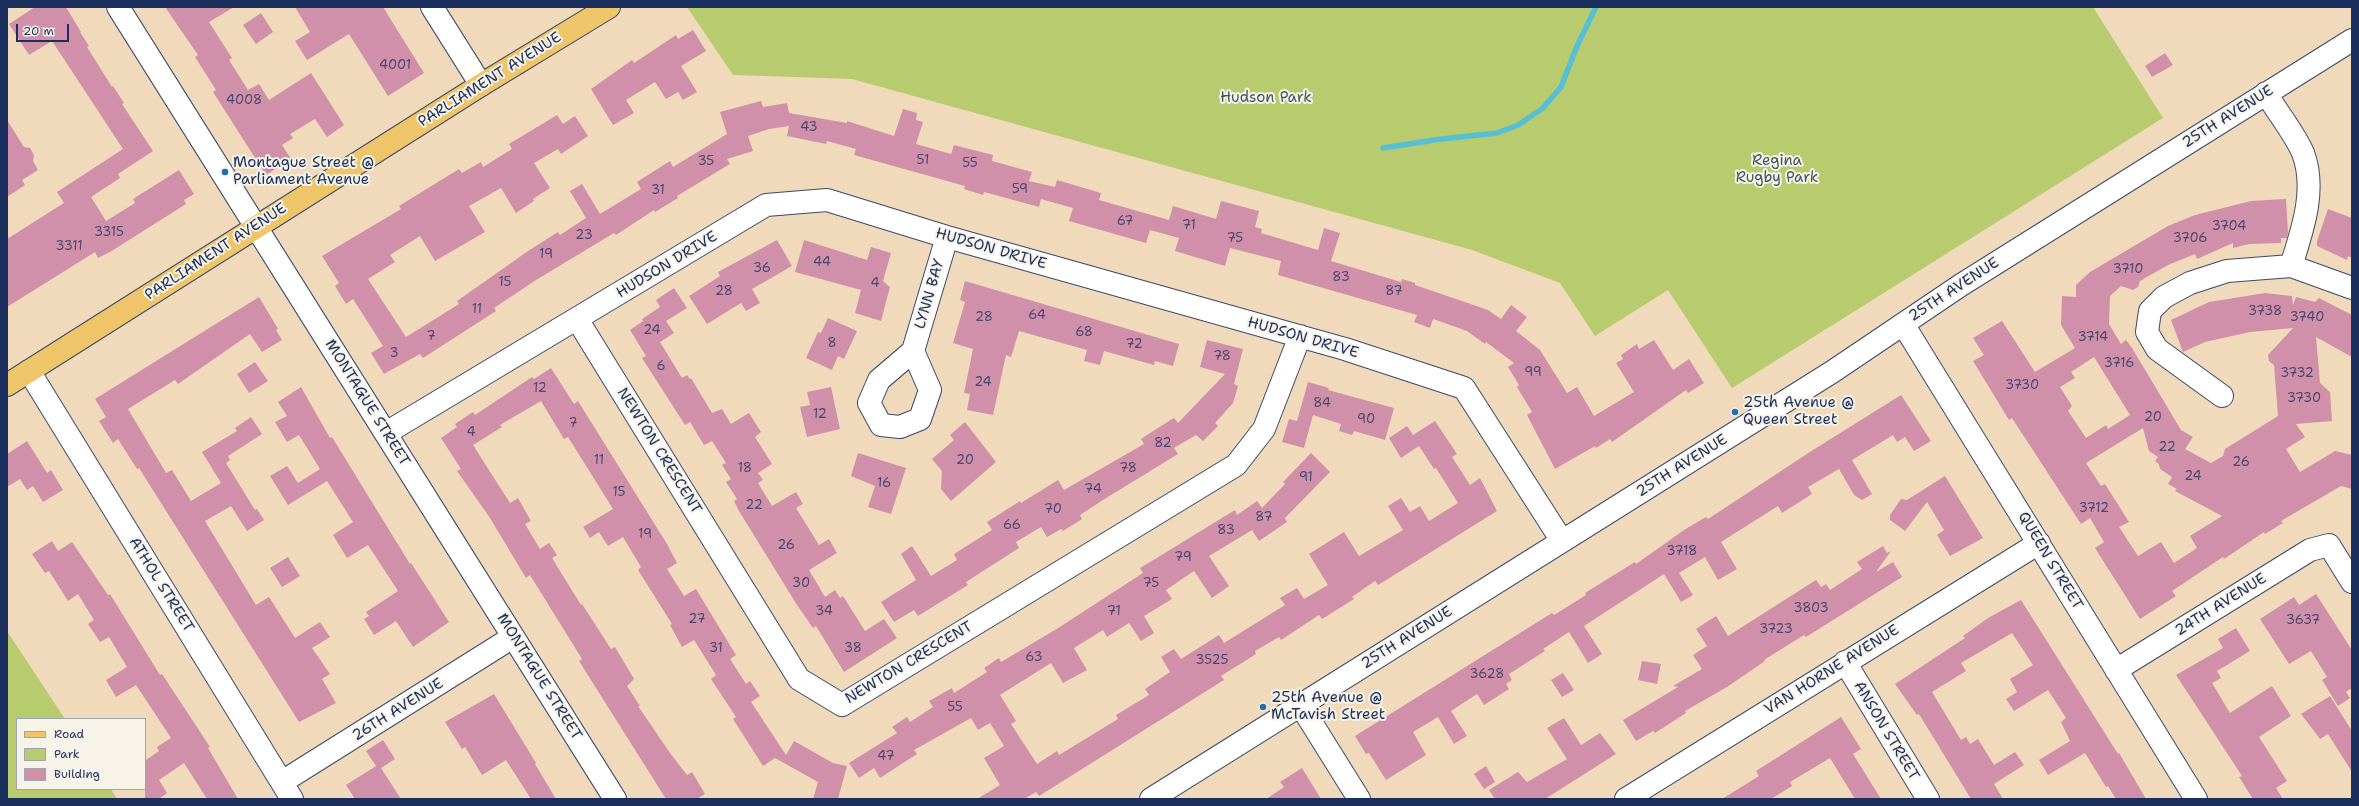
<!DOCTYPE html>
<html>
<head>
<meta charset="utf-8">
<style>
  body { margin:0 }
  #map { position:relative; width:2359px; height:806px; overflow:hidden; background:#f1dabb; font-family:"Shantell Sans",sans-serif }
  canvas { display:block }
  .frame { position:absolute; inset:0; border:8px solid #1b2f5e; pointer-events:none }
  .legend { position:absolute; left:16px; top:718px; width:130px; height:72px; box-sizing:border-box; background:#f7f3e8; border:1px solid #9fa5b1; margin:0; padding:5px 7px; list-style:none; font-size:12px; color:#1b2f5e }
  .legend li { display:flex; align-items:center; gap:8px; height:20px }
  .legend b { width:20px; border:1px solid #9fa5b1 }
  .scale { position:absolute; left:16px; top:24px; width:53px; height:18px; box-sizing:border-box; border:2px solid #1b2f5e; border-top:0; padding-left:5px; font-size:12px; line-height:14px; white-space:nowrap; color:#1b2f5e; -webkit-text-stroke:3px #f7f3e8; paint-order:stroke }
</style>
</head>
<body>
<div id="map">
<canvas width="2359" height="806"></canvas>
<div class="frame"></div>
<ul class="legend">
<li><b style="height:5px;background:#eec569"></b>Road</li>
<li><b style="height:11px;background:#b9cb6f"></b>Park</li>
<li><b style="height:11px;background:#d190a9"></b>Building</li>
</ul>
<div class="scale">20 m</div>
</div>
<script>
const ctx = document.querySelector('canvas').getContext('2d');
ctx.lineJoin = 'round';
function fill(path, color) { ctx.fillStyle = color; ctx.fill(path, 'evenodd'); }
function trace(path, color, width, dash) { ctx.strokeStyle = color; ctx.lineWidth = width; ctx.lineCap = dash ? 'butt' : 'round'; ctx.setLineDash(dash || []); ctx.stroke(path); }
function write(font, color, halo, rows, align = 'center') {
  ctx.font = font + ' "Shantell Sans",sans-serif'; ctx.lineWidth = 4; ctx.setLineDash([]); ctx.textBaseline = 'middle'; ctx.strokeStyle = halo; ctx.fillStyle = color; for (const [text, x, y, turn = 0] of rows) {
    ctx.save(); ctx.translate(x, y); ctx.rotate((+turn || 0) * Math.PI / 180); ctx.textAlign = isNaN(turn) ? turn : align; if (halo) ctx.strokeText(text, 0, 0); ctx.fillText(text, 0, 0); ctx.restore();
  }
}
const green = new Path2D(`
  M 687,7 L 2093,7 L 2163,118 L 1732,388 L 1668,290 L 1595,336 L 1560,283 L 1472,250 L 852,79 L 733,75 Z
  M 7,631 L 65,719 L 17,719 L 17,789 L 111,789 L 117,799 L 7,799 Z`);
const stream = new Path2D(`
  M 1383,148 L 1441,139 L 1497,133 L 1518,125 L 1542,109 L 1561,87 L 1577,46 L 1596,7`);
const building = new Path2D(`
  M 35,7 L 66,7 L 81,32 L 80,32 L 89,46 L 87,47 L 112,87 L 113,86 L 124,103 L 122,104 L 153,151 L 118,174 L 120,178 L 91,197 L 106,221 L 135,203 L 133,199 L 179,170 L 194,194 L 184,200 L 186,204 L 110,252 L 98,258 L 95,252 L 7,307 L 7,239 L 64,203 L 57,192 L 123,149 L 52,41 L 29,55 L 9,24 Z
  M 165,7 L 234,7 L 209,22 L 232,58 L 229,60 L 248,90 L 259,84 L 269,100 L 311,73 L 344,125 L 327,137 L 315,119 L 290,134 L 293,138 L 282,145 L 291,159 L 266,175 L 213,92 L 216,90 L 195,57 L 198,55 Z
  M 295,7 L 383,7 L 424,73 L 388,96 L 349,34 L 307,60 L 295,41 L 310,32 Z
  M 261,13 L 273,32 L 256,44 L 243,25 Z
  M 693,30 L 706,51 L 681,66 L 697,92 L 683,100 L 678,92 L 666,99 L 655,82 L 626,100 L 634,113 L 613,125 L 591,89 L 632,60 L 634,63 L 676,35 L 678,39 Z
  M 2165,53 L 2173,65 L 2152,77 L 2145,66 Z
  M 761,101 L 763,107 L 787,103 L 789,113 L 847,123 L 847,121 L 894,136 L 903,109 L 917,113 L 916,120 L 923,122 L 916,144 L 951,154 L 954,145 L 993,155 L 992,161 L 1032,172 L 1029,181 L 1055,187 L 1057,180 L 1101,193 L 1099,200 L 1169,220 L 1173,206 L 1216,219 L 1221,201 L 1259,211 L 1255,227 L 1262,229 L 1261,233 L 1318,250 L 1324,228 L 1340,233 L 1331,261 L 1401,282 L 1402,279 L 1415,283 L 1415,285 L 1488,310 L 1501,319 L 1511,305 L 1527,317 L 1516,331 L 1540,350 L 1567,393 L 1577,387 L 1594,416 L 1634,392 L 1616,363 L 1623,359 L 1621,355 L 1637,344 L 1639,349 L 1654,340 L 1673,370 L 1689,359 L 1704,383 L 1688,393 L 1686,390 L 1612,442 L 1610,439 L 1596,448 L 1595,446 L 1555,469 L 1527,415 L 1532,412 L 1517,387 L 1519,385 L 1508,367 L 1514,363 L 1486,342 L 1485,344 L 1467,331 L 1433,319 L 1430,328 L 1414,322 L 1417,315 L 1278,275 L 1281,261 L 1230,248 L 1225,266 L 1175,251 L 1179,238 L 1150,230 L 1146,243 L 1069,221 L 1073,208 L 1041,199 L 1039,207 L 984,192 L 983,195 L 964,189 L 965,186 L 854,155 L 856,149 L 827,141 L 826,144 L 787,136 L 789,126 L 769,129 L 748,136 L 753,151 L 727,159 L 730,164 L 677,196 L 678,198 L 655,212 L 654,210 L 616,235 L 614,233 L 536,280 L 494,308 L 496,311 L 423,358 L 420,354 L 384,374 L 371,353 L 383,346 L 353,299 L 346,304 L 335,286 L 339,283 L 322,256 L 401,209 L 399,206 L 459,169 L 462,173 L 481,162 L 483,167 L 512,149 L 509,144 L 557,115 L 563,124 L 575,116 L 588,136 L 561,154 L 558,149 L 534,163 L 550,188 L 533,199 L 534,201 L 516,213 L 501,188 L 469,206 L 485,232 L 435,261 L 420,236 L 390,255 L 395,262 L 368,279 L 406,337 L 459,304 L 457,301 L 528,251 L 558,232 L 560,235 L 586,218 L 570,191 L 582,184 L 600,214 L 641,189 L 637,182 L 670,161 L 673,167 L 727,134 L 720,112 Z
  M 7,120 L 24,147 L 30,148 L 34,155 L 33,161 L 38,170 L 22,180 L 25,185 L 7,197 Z
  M 2286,199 L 2288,232 L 2287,238 L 2281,238 L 2281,243 L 2249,244 L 2233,248 L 2233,243 L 2197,259 L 2195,254 L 2168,265 L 2140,281 L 2138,287 L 2133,290 L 2121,286 L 2110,296 L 2109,324 L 2121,344 L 2126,340 L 2132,348 L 2181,430 L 2193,437 L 2185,449 L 2211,463 L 2223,456 L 2225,449 L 2278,416 L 2274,365 L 2269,361 L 2268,355 L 2293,328 L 2250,332 L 2205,342 L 2183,352 L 2171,320 L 2209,302 L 2265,293 L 2292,296 L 2293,305 L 2296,297 L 2315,302 L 2319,298 L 2352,315 L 2352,357 L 2316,337 L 2320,383 L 2330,392 L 2332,421 L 2296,424 L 2305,437 L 2286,449 L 2300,472 L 2335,451 L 2352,455 L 2352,489 L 2341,486 L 2281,521 L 2283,523 L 2265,534 L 2264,532 L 2224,559 L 2223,557 L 2172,591 L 2176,596 L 2140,619 L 2095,548 L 2104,542 L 2090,518 L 2081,524 L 2012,418 L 2009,420 L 1973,361 L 1984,355 L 1973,338 L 2002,321 L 2035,372 L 2075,348 L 2061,325 L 2062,296 L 2076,297 L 2076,285 L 2090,272 L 2168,226 L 2195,215 L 2251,201 ZM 2094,357 L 2130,415 L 2108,429 L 2106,425 L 2086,438 L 2068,411 L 2072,406 L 2060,387 L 2075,378 L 2071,372 ZM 2143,428 L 2149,451 L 2158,457 L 2155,461 L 2159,464 L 2160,469 L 2172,477 L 2168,484 L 2177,489 L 2175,491 L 2222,516 L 2190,536 L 2197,548 L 2174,563 L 2161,542 L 2138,556 L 2119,527 L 2129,522 L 2105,484 L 2101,486 L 2086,463 Z
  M 2328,209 L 2352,218 L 2352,258 L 2348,256 L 2347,260 L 2317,246 L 2317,241 Z
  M 777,240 L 792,266 L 752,289 L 760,303 L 746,311 L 741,303 L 707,324 L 689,296 L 720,276 L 718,272 Z
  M 804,240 L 867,260 L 871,247 L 891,253 L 883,281 L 890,287 L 881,321 L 855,313 L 861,290 L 795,272 Z
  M 965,281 L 1179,344 L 1173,366 L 1155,361 L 1154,365 L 1104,351 L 1100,365 L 1084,361 L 1087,350 L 1019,331 L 1011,357 L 1006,355 L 993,415 L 967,410 L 970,394 L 964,393 L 973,349 L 953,343 L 965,302 L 960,300 Z
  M 674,288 L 687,308 L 666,321 L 674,333 L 660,342 L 682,378 L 687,375 L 690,379 L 691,378 L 712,413 L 722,409 L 731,424 L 749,413 L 761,432 L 755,437 L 772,464 L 758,473 L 763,480 L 758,483 L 772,506 L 796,492 L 803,504 L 796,508 L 819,545 L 829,539 L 837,553 L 809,570 L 825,597 L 835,590 L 840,598 L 843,596 L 865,631 L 884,619 L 897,638 L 844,672 L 816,626 L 813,628 L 797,605 L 739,511 L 734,501 L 737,499 L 726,482 L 731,479 L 722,465 L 726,463 L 712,441 L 704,445 L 690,422 L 685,425 L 642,358 L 646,356 L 630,330 L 643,321 L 642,319 L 660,307 L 656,300 Z
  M 259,297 L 278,329 L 276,330 L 282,340 L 262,352 L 250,334 L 178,384 L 175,380 L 128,409 L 166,473 L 172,470 L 191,501 L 221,483 L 202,452 L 237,431 L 235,428 L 251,417 L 262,434 L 228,456 L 230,460 L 226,463 L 255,510 L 257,509 L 264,520 L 247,531 L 231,506 L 205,521 L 256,605 L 269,597 L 295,638 L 320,622 L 330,637 L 312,648 L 330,674 L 322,679 L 336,703 L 299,722 L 139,468 L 137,469 L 118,439 L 113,443 L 99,421 L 106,417 L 95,399 Z
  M 828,318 L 857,331 L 844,359 L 838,356 L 832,370 L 806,358 L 818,332 L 821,333 Z
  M 1207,340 L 1243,349 L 1234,384 L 1238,386 L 1233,403 L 1215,423 L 1218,426 L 1203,441 L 1196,435 L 1174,448 L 1178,454 L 1103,500 L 1080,515 L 1082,519 L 1063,531 L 1061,529 L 1047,537 L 1041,527 L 1016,542 L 1019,548 L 966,582 L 968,585 L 918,616 L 914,610 L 894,622 L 881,602 L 916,580 L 901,554 L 912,546 L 931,576 L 957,560 L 954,554 L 992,530 L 987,522 L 1020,501 L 1021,503 L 1058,480 L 1064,490 L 1144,444 L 1141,439 L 1161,426 L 1174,418 L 1178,423 L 1225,374 L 1200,367 Z
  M 255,362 L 268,381 L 249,393 L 237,374 Z
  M 551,368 L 574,404 L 578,401 L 667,544 L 677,563 L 667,569 L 684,596 L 696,589 L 736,655 L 730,659 L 746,684 L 750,681 L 760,696 L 751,702 L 786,755 L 794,741 L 833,763 L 847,766 L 838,799 L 813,799 L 818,782 L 775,758 L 763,766 L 733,719 L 736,717 L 711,679 L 716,675 L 694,640 L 682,647 L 670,625 L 672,624 L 638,570 L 641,567 L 623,537 L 608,546 L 599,532 L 590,538 L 583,527 L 613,509 L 568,437 L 564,439 L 541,401 L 500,425 L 502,427 L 473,445 L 510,503 L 518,498 L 531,521 L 525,524 L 540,549 L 549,543 L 557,555 L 552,558 L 581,605 L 582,604 L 611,649 L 615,647 L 634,679 L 627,686 L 640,706 L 638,706 L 670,753 L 687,775 L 692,772 L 705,794 L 697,799 L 666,799 L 579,661 L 582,659 L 530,575 L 526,578 L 490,518 L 457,471 L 461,469 L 441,438 L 457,427 L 455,424 L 473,412 L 475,415 L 532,377 L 534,379 Z
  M 1308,382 L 1329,388 L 1328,390 L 1394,408 L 1385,440 L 1354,431 L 1352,435 L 1339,431 L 1341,424 L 1313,415 L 1304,448 L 1282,442 L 1289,419 L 1297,421 Z
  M 301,387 L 330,438 L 332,437 L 410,564 L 411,563 L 449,622 L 413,647 L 396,621 L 374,635 L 364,619 L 369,616 L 366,612 L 398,591 L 368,545 L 347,558 L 333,535 L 353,522 L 327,481 L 288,505 L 270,476 L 287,466 L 298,483 L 320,469 L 299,435 L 287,442 L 275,422 L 287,416 L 278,402 Z
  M 831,387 L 840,429 L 807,437 L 800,407 L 810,405 L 807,392 Z
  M 1901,395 L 1931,441 L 1914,451 L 1905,437 L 1897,442 L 1893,435 L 1852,460 L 1872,494 L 1862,500 L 1854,495 L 1839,469 L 1808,487 L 1812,494 L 1782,513 L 1778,506 L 1721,542 L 1737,569 L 1718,580 L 1705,557 L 1679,573 L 1693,595 L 1681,602 L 1664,574 L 1584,626 L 1602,654 L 1588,663 L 1569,632 L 1543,649 L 1545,651 L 1509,674 L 1512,680 L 1506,684 L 1509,689 L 1484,705 L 1477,694 L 1451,711 L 1467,736 L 1454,744 L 1438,717 L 1413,732 L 1426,755 L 1386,780 L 1369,753 L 1366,754 L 1355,736 L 1552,613 L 1554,615 L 1586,595 L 1585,593 L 1635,562 L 1636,564 L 1684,530 L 1706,517 L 1708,519 L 1813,450 Z
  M 1435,421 L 1457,454 L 1452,457 L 1470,485 L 1480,478 L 1497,511 L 1378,585 L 1375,581 L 1352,597 L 1354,599 L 1322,619 L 1319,615 L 1281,640 L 1279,637 L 1255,651 L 1256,654 L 1221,676 L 1224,680 L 1039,796 L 1036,792 L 1024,799 L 977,799 L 1000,785 L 984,758 L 1004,746 L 990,723 L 978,730 L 971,718 L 914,750 L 917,754 L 880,778 L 874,768 L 859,778 L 849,763 L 897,733 L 892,727 L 907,717 L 910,722 L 933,707 L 929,701 L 952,688 L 954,693 L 987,672 L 984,668 L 999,658 L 1001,662 L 1055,630 L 1143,573 L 1140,568 L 1155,559 L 1235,510 L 1237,515 L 1257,501 L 1262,508 L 1285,484 L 1283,482 L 1311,453 L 1330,472 L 1285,518 L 1287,522 L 1259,541 L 1252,530 L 1209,556 L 1229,586 L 1212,598 L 1194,571 L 1166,590 L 1172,599 L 1144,616 L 1154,633 L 1141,641 L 1129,623 L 1107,637 L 1103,630 L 1074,648 L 1087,670 L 1063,683 L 1051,663 L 1000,695 L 1016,721 L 1011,724 L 1037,764 L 1057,751 L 1059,755 L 1118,719 L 1116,715 L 1149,695 L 1145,689 L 1170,672 L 1161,657 L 1174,649 L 1181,659 L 1219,635 L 1224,643 L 1285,605 L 1280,598 L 1297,588 L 1304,599 L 1328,585 L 1309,554 L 1344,532 L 1359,556 L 1403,530 L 1388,506 L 1401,498 L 1410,512 L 1420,506 L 1429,521 L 1458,503 L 1436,468 L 1434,469 L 1419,446 L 1401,458 L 1389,438 L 1407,426 L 1413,435 Z
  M 965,422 L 996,462 L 951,501 L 941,489 L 942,471 L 932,459 L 954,440 L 950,435 Z
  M 27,441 L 47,473 L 51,470 L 63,490 L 43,502 L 33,486 L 27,490 L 20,479 L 7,487 L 7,454 Z
  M 858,453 L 906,468 L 891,514 L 868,507 L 875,486 L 851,476 Z
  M 1945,476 L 1983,538 L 1950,556 L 1937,535 L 1944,530 L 1927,502 L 1905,531 L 1890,520 L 1890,515 L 1901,499 L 1907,500 Z
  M 52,541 L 58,551 L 72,542 L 108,595 L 110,594 L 160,675 L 162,674 L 210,747 L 208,748 L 238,799 L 207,799 L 184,763 L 159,780 L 167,793 L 159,799 L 145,799 L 145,758 L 146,760 L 159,751 L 157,747 L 171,738 L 136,685 L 116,697 L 106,680 L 127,667 L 109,637 L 100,642 L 88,624 L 94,620 L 78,594 L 68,601 L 49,571 L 45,573 L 32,554 Z
  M 1883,546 L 1887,553 L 1891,551 L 1876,572 L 1893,562 L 1902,577 L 1806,637 L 1804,635 L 1764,660 L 1765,661 L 1727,687 L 1685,711 L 1686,713 L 1655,733 L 1653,731 L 1636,741 L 1623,720 L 1678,687 L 1673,686 L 1702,669 L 1693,655 L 1707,646 L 1696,629 L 1716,616 L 1728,636 L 1816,580 L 1821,587 L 1826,584 L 1830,590 L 1862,569 L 1857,562 Z
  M 288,557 L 300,576 L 282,587 L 270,568 Z
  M 2316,594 L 2352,650 L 2352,688 L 2346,692 L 2350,698 L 2338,706 L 2322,680 L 2327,677 L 2311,651 L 2289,664 L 2260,619 L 2294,597 L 2299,605 Z
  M 2021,600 L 2118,754 L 2119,753 L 2146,799 L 2116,799 L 2108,786 L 2106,787 L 2085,753 L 2048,775 L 2039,760 L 2070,741 L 2061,722 L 2066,718 L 2048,690 L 2014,711 L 2006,699 L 2017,692 L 2010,679 L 2033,665 L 2012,633 L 1961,663 L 1966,671 L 1932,692 L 1961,740 L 1966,737 L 1970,744 L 1978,739 L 1994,765 L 2015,752 L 2024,765 L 1994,784 L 2003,799 L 1971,799 L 1919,714 L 1917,715 L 1895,684 L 1965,638 L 1963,636 L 1988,618 Z
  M 2236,628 L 2250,651 L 2217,671 L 2221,678 L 2212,683 L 2230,713 L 2272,686 L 2291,716 L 2259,737 L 2287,781 L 2276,788 L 2283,799 L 2253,799 L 2239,777 L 2242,776 L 2176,675 L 2223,648 L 2218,639 Z
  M 1642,661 L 1661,664 L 1657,684 L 1638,680 Z
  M 1563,673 L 1574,690 L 1562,697 L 1551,680 Z
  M 494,694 L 536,763 L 535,764 L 556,799 L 531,799 L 506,760 L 482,775 L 465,747 L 462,749 L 445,722 Z
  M 2330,696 L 2352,731 L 2352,772 L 2328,734 L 2320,739 L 2301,714 Z
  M 1841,717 L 1861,749 L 1853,754 L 1881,799 L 1855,799 L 1830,758 L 1790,782 L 1792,786 L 1771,799 L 1722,799 L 1759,776 L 1756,771 Z
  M 1564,718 L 1581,745 L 1600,733 L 1616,754 L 1545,799 L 1495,799 L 1489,790 L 1518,772 L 1527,782 L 1567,759 L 1547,728 Z
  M 383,740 L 395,759 L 381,768 L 401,799 L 355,799 L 346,785 L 376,766 L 366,751 Z
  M 1486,766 L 1495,782 L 1484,789 L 1474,774 Z
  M 1302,768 L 1321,799 L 1266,799 L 1284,787 L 1280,782 Z`);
const minor = new Path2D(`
  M 118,7 L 615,799
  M 432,7 L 481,85
  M 2266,93 C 2277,112 2295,134 2303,153 C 2317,190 2302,231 2291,266
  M 577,319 L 799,679 L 842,705 L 1236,465 L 1264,429 L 1300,336
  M 1903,324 L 2196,799
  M 913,351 L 930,390 L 920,419 L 900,427 L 881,425 L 869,403 L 879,380 L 913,351 L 947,237
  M 29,371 L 292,799
  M 2222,396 L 2157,349 L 2147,332 L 2150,311 L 2164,297 L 2190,283 L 2227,271 L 2291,266 L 2352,288
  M 386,433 L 766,205 L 827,200 L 947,237 L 1345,349 L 1464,388 L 1562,541
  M 1845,662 L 1928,799
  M 2116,670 L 2310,550 L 2329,545 L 2352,582
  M 1301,706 L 1359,799
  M 282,782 L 513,637
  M 1151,799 L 1832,372 L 1961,285 L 2352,40
  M 1626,799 L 2039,543`);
const major = new Path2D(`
  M 7,385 L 481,85 L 609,7`);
const markers = [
  [225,172,4,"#1f6fb2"],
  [1735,412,4,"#1f6fb2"],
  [1263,707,4,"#1f6fb2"]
];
const numberNames = [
  ["4001",395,66],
  ["4008",244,101],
  ["43",809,128],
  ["51",923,161],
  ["35",706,162],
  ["55",970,164],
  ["59",1020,190],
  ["31",658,191],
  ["67",1125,222],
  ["71",1189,226],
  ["3704",2229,227],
  ["3315",109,233],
  ["23",584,236],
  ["75",1235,239],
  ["3706",2190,239],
  ["3311",69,247],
  ["19",546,255],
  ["44",822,263],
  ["36",762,269],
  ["3710",2128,270],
  ["83",1341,278],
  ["15",505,283],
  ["4",875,284],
  ["28",724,292],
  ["87",1394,292],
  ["11",477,310],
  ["3738",2265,312],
  ["64",1037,316],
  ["28",984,318],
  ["3740",2307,318],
  ["24",652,331],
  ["68",1084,333],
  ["7",431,337],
  ["3714",2093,338],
  ["8",832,344],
  ["72",1134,345],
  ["3",394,354],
  ["78",1222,357],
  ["3716",2119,364],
  ["6",661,367],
  ["99",1533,373],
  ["3732",2297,374],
  ["24",983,383],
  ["3730",2022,386],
  ["12",540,389],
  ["3730",2304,399],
  ["84",1322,404],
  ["12",820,415],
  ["20",2153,418],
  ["90",1366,420],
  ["7",573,424],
  ["4",471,433],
  ["82",1163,444],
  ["22",2167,448],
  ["11",599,461],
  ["20",965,461],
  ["26",2241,463],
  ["18",745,469],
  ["78",1128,469],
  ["24",2193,477],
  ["91",1306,478],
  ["16",884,484],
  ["74",1093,490],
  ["15",619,493],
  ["22",754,506],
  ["3712",2094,509],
  ["70",1053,510],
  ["87",1264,518],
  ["66",1012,526],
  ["83",1226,531],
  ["19",645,535],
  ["26",786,546],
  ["3718",1682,552],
  ["79",1183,558],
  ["30",801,584],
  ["75",1151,584],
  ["3803",1811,609],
  ["34",824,612],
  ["71",1114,612],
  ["27",697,620],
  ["3637",2303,621],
  ["3723",1776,630],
  ["31",716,649],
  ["38",853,649],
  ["63",1034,658],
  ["3525",1212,661],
  ["3628",1487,675],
  ["55",955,708],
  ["47",886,757]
];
const streetNames = [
  ["PARLIAMENT AVENUE",490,80,-32],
  ["25TH AVENUE",2228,117,-32],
  ["HUDSON DRIVE",991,249,16],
  ["PARLIAMENT AVENUE",216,252,-33],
  ["HUDSON DRIVE",667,265,-31],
  ["25TH AVENUE",1954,290,-33],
  ["LYNN BAY",930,294,-74],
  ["HUDSON DRIVE",1303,338,16],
  ["MONTAGUE STREET",367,403,58],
  ["NEWTON CRESCENT",659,451,58],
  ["25TH AVENUE",1682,466,-32],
  ["QUEEN STREET",2050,561,59],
  ["ATHOL STREET",161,585,58],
  ["24TH AVENUE",2221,605,-32],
  ["25TH AVENUE",1407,638,-32],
  ["NEWTON CRESCENT",909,663,-31],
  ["VAN HORNE AVENUE",1832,670,-32],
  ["MONTAGUE STREET",539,677,58],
  ["26TH AVENUE",398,710,-32],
  ["ANSON STREET",1886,731,59]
];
const parkNames = [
  ["Hudson Park",1266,98],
  ["Regina",1777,161],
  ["Rugby Park",1777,178]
];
const poiNames = [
  ["Montague Street @",233,163],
  ["Parliament Avenue",233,180],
  ["25th Avenue @",1743,403],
  ["Queen Street",1743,420],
  ["25th Avenue @",1271,698],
  ["McTavish Street",1271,715]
];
fill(green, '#b9cb6f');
trace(stream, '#57bfd3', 5.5);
fill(building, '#d190a9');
trace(minor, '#3b496c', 24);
trace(major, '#3b496c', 24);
trace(minor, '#fff', 22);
trace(major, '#eec569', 22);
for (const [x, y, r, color] of markers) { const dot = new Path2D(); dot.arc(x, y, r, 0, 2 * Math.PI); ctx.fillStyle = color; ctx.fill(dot); trace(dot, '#f7f3e8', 1.5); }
write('13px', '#484771', null, numberNames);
write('15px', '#1b2f5e', '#f7f3e8', streetNames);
write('15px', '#425662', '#f7f3e8', parkNames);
write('15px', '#1b2f5e', '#f7f3e8', poiNames, 'left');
</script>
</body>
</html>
